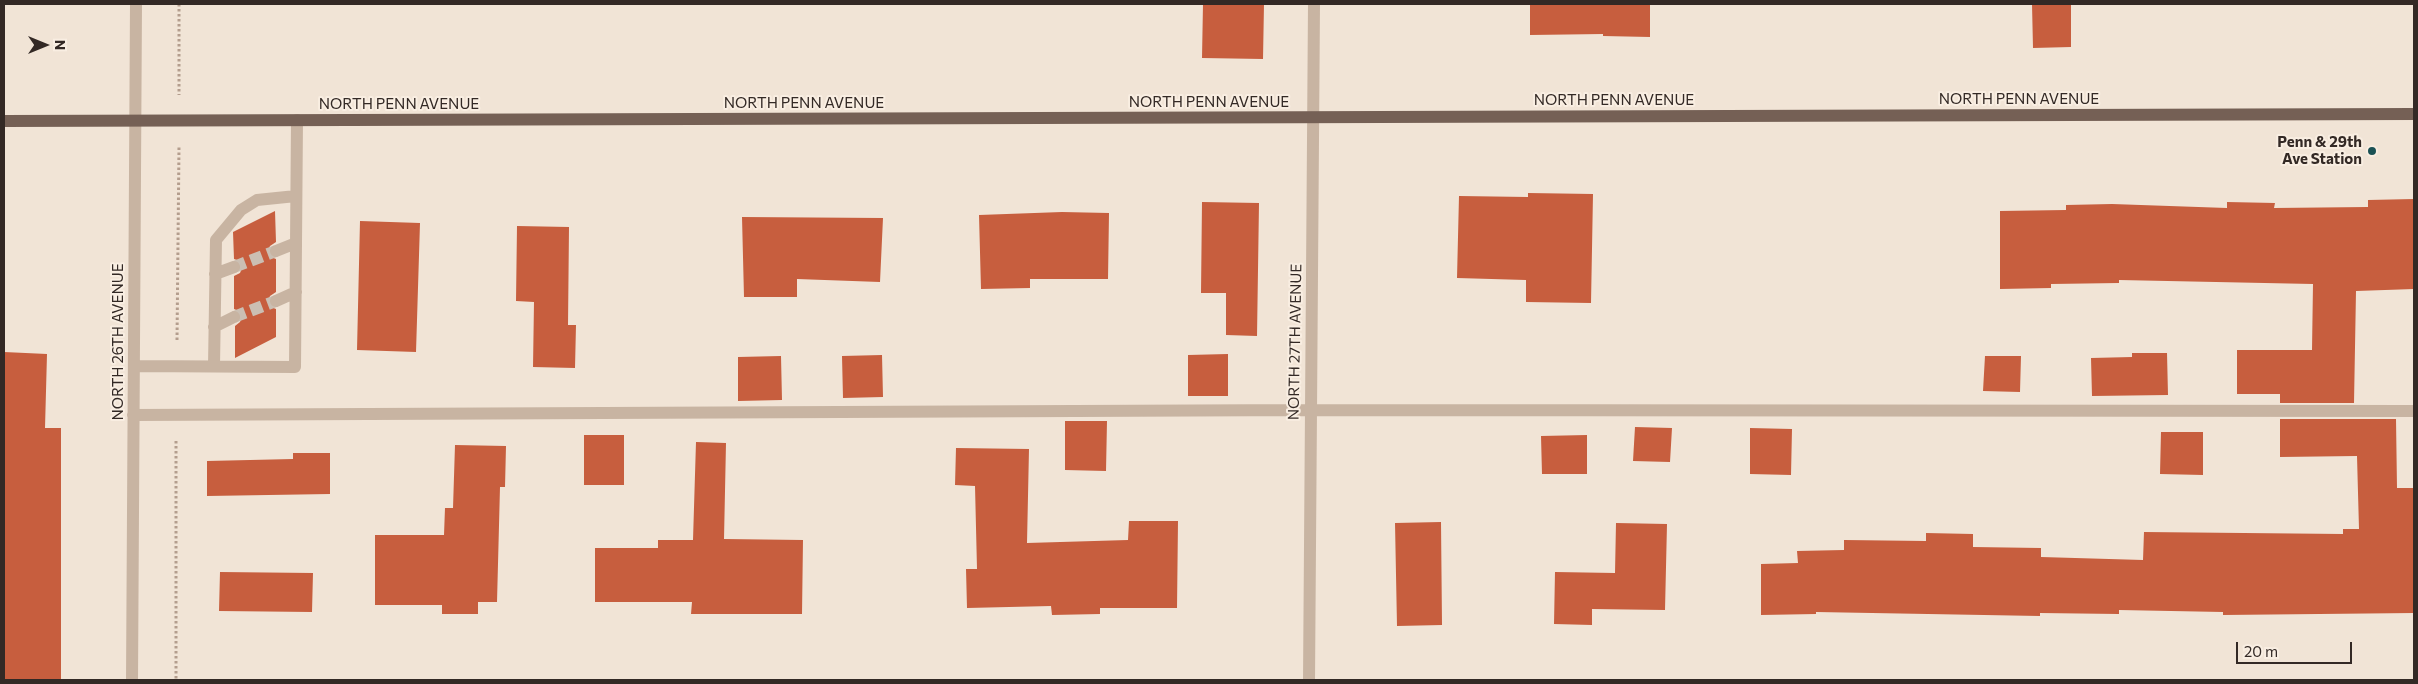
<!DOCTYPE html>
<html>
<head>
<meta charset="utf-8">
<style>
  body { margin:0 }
  #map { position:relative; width:2418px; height:684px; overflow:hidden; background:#f1e4d6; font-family:Commissioner,sans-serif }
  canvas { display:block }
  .frame { position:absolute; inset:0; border:5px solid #332925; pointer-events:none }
  .north { position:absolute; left:20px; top:20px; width:50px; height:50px; -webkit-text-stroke:4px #f9eee2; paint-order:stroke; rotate:90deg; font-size:14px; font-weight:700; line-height:20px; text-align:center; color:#332925 }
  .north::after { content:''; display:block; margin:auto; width:18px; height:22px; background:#332925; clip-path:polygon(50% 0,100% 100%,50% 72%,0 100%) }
  .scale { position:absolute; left:2236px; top:642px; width:116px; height:22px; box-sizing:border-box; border:2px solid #332925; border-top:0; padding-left:6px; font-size:15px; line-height:18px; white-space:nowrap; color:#332925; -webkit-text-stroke:4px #f9eee2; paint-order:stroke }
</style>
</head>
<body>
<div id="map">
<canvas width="2418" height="684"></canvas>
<div class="frame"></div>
<div class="north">N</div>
<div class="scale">20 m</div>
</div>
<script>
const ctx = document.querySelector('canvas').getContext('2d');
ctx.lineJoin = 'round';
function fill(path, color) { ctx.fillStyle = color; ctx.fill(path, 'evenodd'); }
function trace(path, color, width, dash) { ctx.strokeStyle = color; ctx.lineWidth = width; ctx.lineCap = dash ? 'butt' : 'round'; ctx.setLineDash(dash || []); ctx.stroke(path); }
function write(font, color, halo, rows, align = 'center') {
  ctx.font = font + ' Commissioner,sans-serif'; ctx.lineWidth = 4; ctx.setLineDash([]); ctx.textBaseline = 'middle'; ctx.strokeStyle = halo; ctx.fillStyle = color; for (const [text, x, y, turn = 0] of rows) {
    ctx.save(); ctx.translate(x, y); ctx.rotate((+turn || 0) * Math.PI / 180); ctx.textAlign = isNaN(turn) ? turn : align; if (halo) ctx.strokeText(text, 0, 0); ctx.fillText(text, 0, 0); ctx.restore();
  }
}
const building = new Path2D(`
  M 1203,4 L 1264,4 L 1263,59 L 1202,58 Z
  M 1530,4 L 1650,4 L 1650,37 L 1603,36 L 1603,34 L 1530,35 Z
  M 2032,4 L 2071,4 L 2071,47 L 2033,48 Z
  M 1528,193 L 1593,194 L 1591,303 L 1526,302 L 1526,280 L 1457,278 L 1459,196 L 1528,197 Z
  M 2414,199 L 2414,289 L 2356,291 L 2354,403 L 2280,403 L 2280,394 L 2237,394 L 2237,350 L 2312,350 L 2313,284 L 2119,280 L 2119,283 L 2051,284 L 2051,288 L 2000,289 L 2000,211 L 2066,210 L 2066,205 L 2112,204 L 2227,208 L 2227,202 L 2275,203 L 2274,208 L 2368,207 L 2368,200 Z
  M 1202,202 L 1259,203 L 1257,336 L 1226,335 L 1226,293 L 1201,293 Z
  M 275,211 L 276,242 L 270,246 L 268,250 L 271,257 L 276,259 L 276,292 L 270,296 L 268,301 L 271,307 L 276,309 L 276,337 L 235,358 L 235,326 L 240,322 L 242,317 L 239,311 L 234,309 L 234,276 L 240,273 L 242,268 L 240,261 L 234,259 L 233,232 Z
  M 1062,212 L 1109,213 L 1108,279 L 1030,279 L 1030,288 L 981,289 L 979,215 Z
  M 742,217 L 883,218 L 880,282 L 797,279 L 797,297 L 744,297 Z
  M 360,221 L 420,223 L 416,352 L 357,350 Z
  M 517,226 L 569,227 L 568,325 L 576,325 L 575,368 L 533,367 L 534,302 L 516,301 Z
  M 4,352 L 47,354 L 45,428 L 61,428 L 61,680 L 4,680 Z
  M 2132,353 L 2167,353 L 2168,395 L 2092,396 L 2091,358 L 2132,357 Z
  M 1228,354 L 1228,396 L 1188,396 L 1188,355 Z
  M 882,355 L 883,397 L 843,398 L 842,356 Z
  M 781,356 L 782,400 L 738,401 L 738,357 Z
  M 1985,356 L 2021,356 L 2020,392 L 1983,391 Z
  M 2280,419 L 2396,419 L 2397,488 L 2414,488 L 2414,613 L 2223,615 L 2223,612 L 2119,610 L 2119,614 L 2040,613 L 2040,616 L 1816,612 L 1816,614 L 1761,615 L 1761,564 L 1798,563 L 1797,551 L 1844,550 L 1844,540 L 1926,541 L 1926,533 L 1973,534 L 1973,547 L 2041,548 L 2041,557 L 2143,560 L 2144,532 L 2343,534 L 2343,529 L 2359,529 L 2357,456 L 2280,457 Z
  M 1065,421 L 1107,421 L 1106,471 L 1065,470 Z
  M 1635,427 L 1672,428 L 1670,462 L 1633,461 Z
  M 1750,428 L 1792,429 L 1791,475 L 1750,474 Z
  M 2161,432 L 2203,432 L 2203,475 L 2160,474 Z
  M 584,435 L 624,435 L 624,485 L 584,485 Z
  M 1587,435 L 1587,474 L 1542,474 L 1541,436 Z
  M 696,442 L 726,443 L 724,539 L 803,540 L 802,614 L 691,614 L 692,602 L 595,602 L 595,548 L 658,548 L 658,540 L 693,540 Z
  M 455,445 L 506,446 L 505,487 L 500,487 L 497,602 L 478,602 L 478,614 L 442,614 L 442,605 L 375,605 L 375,535 L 444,535 L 445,508 L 453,508 Z
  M 956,448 L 1029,449 L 1027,543 L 1128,540 L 1129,521 L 1178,521 L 1177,608 L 1100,608 L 1100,614 L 1052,615 L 1051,606 L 967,608 L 966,569 L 977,569 L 975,486 L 955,485 Z
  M 293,453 L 330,453 L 330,494 L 207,496 L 207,461 L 293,459 Z
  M 1441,522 L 1442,625 L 1397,626 L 1395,523 Z
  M 1616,523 L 1667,524 L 1665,610 L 1592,609 L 1592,625 L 1554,624 L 1555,572 L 1615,573 Z
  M 220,572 L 313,573 L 312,612 L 219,611 Z`);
const minorTunnel = new Path2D(`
  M 234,267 L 276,251
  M 234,317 L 276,301`);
const path = new Path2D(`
  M 179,4 L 179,95
  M 177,340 L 179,146
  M 176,441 L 176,680`);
const minor = new Path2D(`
  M 276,251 L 296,243
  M 215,274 L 234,267
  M 276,301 L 296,292
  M 214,327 L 234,317
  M 134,366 L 295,367 L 297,120
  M 214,366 L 216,240 L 241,210 L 257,200 L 296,196
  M 133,415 L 1310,410 L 2414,411
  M 132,680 L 136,4
  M 1309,680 L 1314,4`);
const major = new Path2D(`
  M 4,121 L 2414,114`);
const markers = [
  [2372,151,5,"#1a5154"]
];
const streetNames = [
  ["NORTH PENN AVENUE",2019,99],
  ["NORTH PENN AVENUE",1614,100],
  ["NORTH PENN AVENUE",1209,102],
  ["NORTH PENN AVENUE",804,103],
  ["NORTH PENN AVENUE",399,104],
  ["NORTH 26TH AVENUE",118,342,-90],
  ["NORTH 27TH AVENUE",1295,342,-89]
];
const poiNames = [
  ["Penn & 29th",2362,142],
  ["Ave Station",2362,159]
];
fill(building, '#c75e3e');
trace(minorTunnel, '#cbbfb3', 12, [12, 6]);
trace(path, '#b49d8d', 3, [2.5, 2.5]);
trace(minor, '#c8b4a2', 12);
trace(major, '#756055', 12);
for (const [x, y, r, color] of markers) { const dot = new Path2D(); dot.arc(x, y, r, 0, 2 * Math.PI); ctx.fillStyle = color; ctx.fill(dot); trace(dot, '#f9eee2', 2); }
write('15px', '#332925', '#f9eee2', streetNames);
write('bold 15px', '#332925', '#f9eee2', poiNames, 'right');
</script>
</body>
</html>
